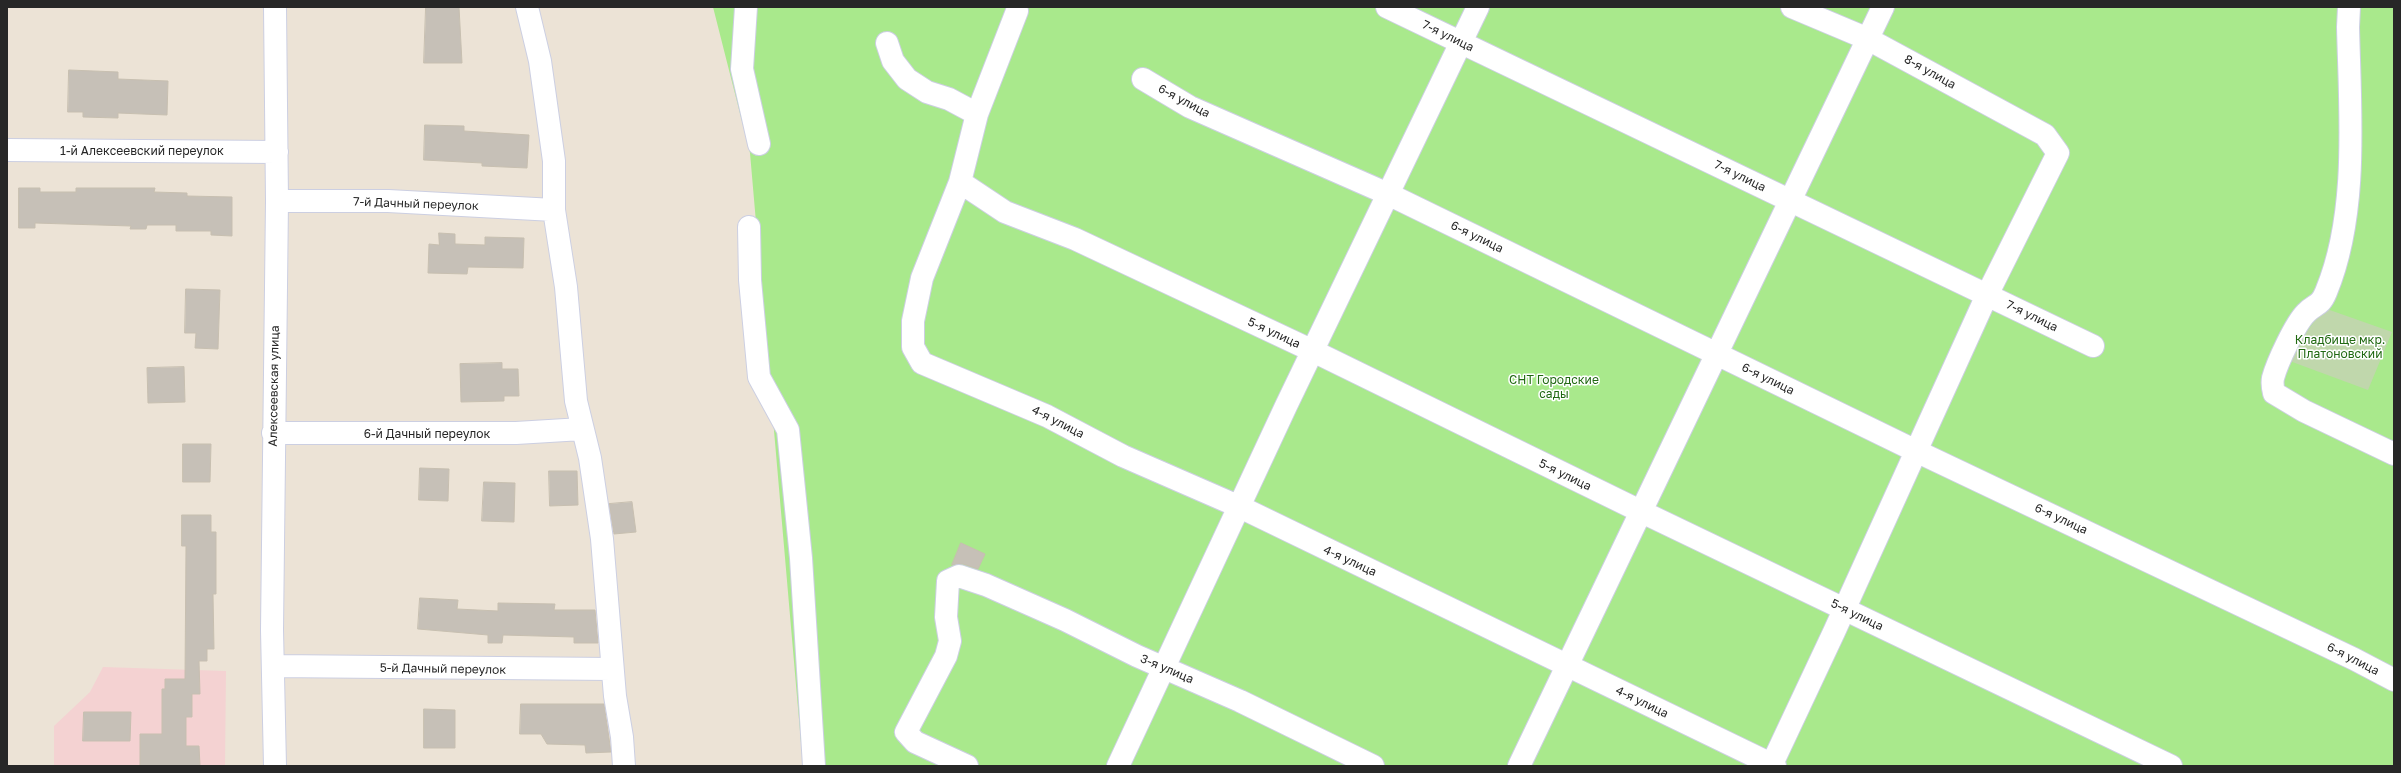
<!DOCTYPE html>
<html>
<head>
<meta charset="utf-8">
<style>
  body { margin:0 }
  #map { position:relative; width:2401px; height:773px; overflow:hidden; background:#ece3d6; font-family:"Golos Text",sans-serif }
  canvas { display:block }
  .frame { position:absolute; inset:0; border:8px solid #272727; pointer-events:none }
</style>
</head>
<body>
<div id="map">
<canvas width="2401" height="773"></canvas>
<div class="frame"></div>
</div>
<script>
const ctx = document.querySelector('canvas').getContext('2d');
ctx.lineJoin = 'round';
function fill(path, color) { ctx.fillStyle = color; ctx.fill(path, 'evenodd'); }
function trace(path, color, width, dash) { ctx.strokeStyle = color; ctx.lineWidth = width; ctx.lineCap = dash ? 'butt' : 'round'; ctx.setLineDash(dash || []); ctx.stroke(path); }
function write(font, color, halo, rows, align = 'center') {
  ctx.font = font + ' "Golos Text",sans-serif'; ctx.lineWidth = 3; ctx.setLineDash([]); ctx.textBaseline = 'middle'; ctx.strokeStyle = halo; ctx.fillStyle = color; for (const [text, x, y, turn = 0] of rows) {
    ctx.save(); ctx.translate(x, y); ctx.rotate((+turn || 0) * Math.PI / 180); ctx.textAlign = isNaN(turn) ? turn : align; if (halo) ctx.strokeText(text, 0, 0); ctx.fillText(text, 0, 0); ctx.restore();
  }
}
const medical = new Path2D(`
  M 103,667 L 226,671 L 225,766 L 54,766 L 54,726 L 90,692 Z`);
const green = new Path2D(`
  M 713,7 L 2394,7 L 2394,766 L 803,766 L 750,153 Z`);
const cemetery = new Path2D(`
  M 2324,308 L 2392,332 L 2368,390 L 2287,360 Z`);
const building = new Path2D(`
  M 426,7 L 459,7 L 462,63 L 424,63 Z
  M 69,70 L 118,72 L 118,79 L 168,81 L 167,115 L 118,113 L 118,118 L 83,117 L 83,112 L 68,112 Z
  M 425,125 L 464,126 L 464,131 L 529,135 L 527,168 L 482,166 L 482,163 L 424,160 Z
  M 19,188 L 40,188 L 40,192 L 76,192 L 76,188 L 155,188 L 154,192 L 187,193 L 187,196 L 232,197 L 232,236 L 211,235 L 211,231 L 176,231 L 176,225 L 147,225 L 146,229 L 130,229 L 131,226 L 35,223 L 35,228 L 19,228 Z
  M 439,233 L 455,234 L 455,244 L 485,245 L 485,237 L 524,238 L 523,268 L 468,267 L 467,274 L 428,273 L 429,244 L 439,245 Z
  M 186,289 L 220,290 L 218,349 L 195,348 L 196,333 L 185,333 Z
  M 502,363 L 502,369 L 518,369 L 519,396 L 504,396 L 504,401 L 461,402 L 460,364 Z
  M 184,367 L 185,402 L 148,403 L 147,368 Z
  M 183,444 L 211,444 L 210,482 L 183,482 Z
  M 420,468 L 449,469 L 448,501 L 419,500 Z
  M 549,471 L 577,471 L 578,505 L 550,506 Z
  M 484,482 L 515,483 L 514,522 L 482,521 Z
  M 632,502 L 636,532 L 614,534 L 609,504 Z
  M 182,515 L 211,515 L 211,532 L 216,532 L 216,594 L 213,594 L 214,649 L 207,649 L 207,661 L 199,661 L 200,694 L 192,694 L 192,717 L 186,717 L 186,746 L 199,746 L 200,766 L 140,766 L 140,734 L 162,734 L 162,689 L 165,689 L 165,679 L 185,679 L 186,546 L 182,546 Z
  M 961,543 L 985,554 L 978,569 L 963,564 L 952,565 Z
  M 420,598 L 458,600 L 457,609 L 498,611 L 498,603 L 555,604 L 554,610 L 595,610 L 598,643 L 574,643 L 574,637 L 503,635 L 502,643 L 488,643 L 488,635 L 418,629 Z
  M 521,704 L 604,704 L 611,752 L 586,753 L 585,745 L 547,744 L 541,734 L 520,734 Z
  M 424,709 L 455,710 L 455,748 L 424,748 Z
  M 84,712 L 131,712 L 130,741 L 83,741 Z`);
const minor = new Path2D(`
  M 275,7 L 277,201 L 272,630 L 275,766
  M 527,7 L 540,61 L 554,161 L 554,210 L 566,287 L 576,401 L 590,458 L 602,539 L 615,696 L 622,737 L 624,766
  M 746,7 L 742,69 L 759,144
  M 1387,7 L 2093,346
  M 2349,7 L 2348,27 C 2350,111 2359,213 2326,292 C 2320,307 2314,304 2306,313 C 2295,324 2277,363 2273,378 C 2272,383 2273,389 2274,393 L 2304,411 L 2394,454
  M 887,43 L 893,61 L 907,79 L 927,92 L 949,99 L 977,114 L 960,182 L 922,278 L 913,321 L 913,347 L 922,363 L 1047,416 L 1123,456 L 1240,507 L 1775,766
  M 1143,79 L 1190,107 L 1388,194 L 1916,451 L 2354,659 L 2394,680
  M 977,114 L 1017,11
  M 7,150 L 277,152
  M 960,182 L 1005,212 L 1075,239 L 1313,351 L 1640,511 L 2171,766
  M 277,201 L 388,201 L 554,210
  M 749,227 L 750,280 L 759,377 L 788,430 L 801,558 L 814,766
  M 273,433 L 516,433 L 582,429
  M 273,666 L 612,669
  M 967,766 L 915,742 L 906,732 L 946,656 L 950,641 L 946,617 L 948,581 L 959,576 L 986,585 L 1065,620 L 1137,656 L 1240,701 L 1373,766
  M 1118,766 L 1286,406 L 1478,7
  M 1519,766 L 1883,7
  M 1771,766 L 1834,632 L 1987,295 L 2058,153 L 2045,135 L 1868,39 L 1792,7`);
const streetNames = [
  ["7-я улица",1448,36,26],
  ["8-я улица",1930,72,29],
  ["6-я улица",1184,101,28],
  ["1-й Алексеевский переулок",142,151],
  ["7-я улица",1740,176,26],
  ["7-й Дачный переулок",416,204,2],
  ["6-я улица",1477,237,26],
  ["7-я улица",2032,316,26],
  ["5-я улица",1274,333,25],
  ["6-я улица",1768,379,26],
  ["Алексеевская улица",274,386,-89],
  ["4-я улица",1058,422,27],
  ["6-й Дачный переулок",427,434],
  ["5-я улица",1565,475,26],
  ["6-я улица",2061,519,25],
  ["4-я улица",1350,561,25],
  ["5-я улица",1857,615,26],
  ["6-я улица",2353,659,27],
  ["5-й Дачный переулок",443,669,1],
  ["3-я улица",1167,669,23],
  ["4-я улица",1642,702,26]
];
const parkNames = [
  ["Кладбище мкр.",2340,340],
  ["Платоновский",2340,354],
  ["СНТ Городские",1554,380],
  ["сады",1554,394]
];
fill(medical, '#f4d2d2');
fill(green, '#a9e98c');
fill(cemetery, '#c0d7ac');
fill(building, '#c6c0b7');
trace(building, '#c7bfb0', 1);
trace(minor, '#cccfe2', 24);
trace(minor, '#fff', 22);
write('12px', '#272727', '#fff', streetNames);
write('12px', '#216912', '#fff', parkNames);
</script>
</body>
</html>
